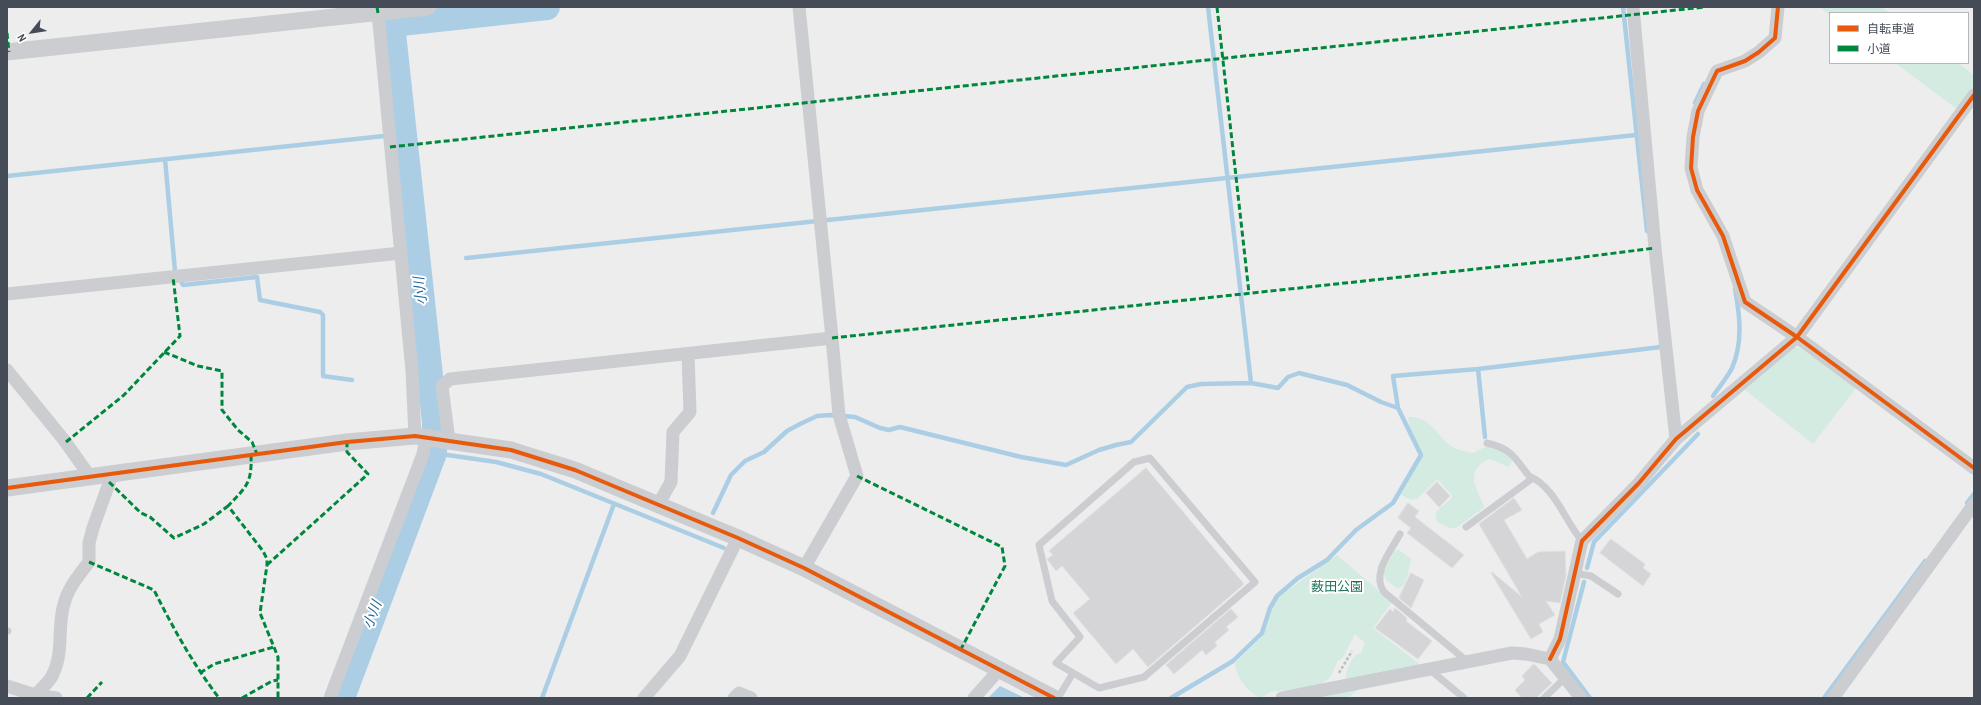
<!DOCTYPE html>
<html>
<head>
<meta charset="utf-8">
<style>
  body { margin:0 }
  #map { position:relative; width:1981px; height:705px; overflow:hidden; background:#ededed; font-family:"Archivo Narrow","Noto Sans JP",sans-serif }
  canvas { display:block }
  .frame { position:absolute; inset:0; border:8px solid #464c57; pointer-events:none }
  .legend { position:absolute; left:1829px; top:12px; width:140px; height:52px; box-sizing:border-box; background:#fff; border:1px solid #b5b7bc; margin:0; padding:5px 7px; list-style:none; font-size:12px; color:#464c57 }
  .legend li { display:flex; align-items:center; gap:8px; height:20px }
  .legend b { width:20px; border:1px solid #b5b7bc }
  .north { position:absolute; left:12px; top:12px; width:40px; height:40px; -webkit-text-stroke:3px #fff; paint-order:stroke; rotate:240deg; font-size:11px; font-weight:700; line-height:16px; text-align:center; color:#464c57 }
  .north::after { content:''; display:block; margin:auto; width:14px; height:18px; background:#464c57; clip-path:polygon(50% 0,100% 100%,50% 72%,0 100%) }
</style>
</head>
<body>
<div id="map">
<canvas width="1981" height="705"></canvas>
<div class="frame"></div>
<ul class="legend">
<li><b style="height:5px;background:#e8590c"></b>自転車道</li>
<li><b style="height:5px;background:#00873e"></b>小道</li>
</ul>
<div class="north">N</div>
</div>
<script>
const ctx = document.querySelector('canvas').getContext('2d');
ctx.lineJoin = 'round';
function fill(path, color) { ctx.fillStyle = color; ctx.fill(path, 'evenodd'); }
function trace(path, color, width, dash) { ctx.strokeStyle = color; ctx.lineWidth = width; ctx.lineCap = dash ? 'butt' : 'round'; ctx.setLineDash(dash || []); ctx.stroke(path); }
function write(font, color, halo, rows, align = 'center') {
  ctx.font = font + ' "Archivo Narrow","Noto Sans JP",sans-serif'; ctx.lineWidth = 4; ctx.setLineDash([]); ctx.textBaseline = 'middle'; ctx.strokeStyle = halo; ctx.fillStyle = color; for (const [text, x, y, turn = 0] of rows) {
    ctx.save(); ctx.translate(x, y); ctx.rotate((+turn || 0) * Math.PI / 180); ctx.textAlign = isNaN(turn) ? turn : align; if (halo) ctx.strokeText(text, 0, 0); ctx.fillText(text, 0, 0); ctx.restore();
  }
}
const green = new Path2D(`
  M 1820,7 L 1881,7 L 1890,13 L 1830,13 L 1830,15 Z
  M 1895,63 L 1958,63 L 1974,75 L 1974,86 L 1957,109 Z
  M 1794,347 L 1800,348 L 1856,388 L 1813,444 L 1745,390 Z
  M 1408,417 C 1436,416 1437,443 1460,450 C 1464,451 1469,453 1473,453 C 1477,452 1482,447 1487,447 C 1497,445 1508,452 1512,461 L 1509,467 L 1489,459 C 1464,470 1476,489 1485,507 L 1456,528 L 1450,528 L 1437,522 C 1432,510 1443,506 1452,498 L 1451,494 L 1438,480 L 1435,481 L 1418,498 L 1411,500 L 1401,495 L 1423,455 L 1410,429 Z
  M 1399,550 L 1411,559 C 1409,568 1408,585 1398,589 L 1386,580 L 1383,573 L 1394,551 Z
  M 1337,555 L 1392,602 L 1373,628 L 1422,666 L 1345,679 C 1348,669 1349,657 1361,653 L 1365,643 L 1355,634 L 1344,656 L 1337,662 L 1330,678 L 1317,686 L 1270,692 L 1261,698 C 1248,693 1236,677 1235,664 L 1263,635 L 1267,627 L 1272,609 L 1280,596 Z
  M 1359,689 L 1348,698 L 1310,698 Z`);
const water = new Path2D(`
  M 1000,686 L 1025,698 L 988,698 Z`);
const stream = new Path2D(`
  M 1208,7 L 1251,383
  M 1623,7 L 1647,231
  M 1695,103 L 1704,84
  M 165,159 L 175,271 L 183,285 L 257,277 L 260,300 L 320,312 L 323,315 L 323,376 L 352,380
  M 7,176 L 403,134
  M 466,258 L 1636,135
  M 1478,369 L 1485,437
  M 1713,396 C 1719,387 1727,378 1732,368 C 1743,343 1740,316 1735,289
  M 434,453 L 496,462 L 541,474 L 724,548
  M 1967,503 L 1974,494
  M 713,513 L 731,475 L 745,461 L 764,452 L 787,431 L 800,424 L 817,416 L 830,415 L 855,417 L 880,428 L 889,430 L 900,427 L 1021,457 L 1066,465 L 1099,450 L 1116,445 L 1131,442 L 1187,387 L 1201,384 L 1251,383 L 1278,388 L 1288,377 L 1299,373 L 1347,385 L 1381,402 L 1398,408
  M 1587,568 L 1594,542 L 1698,434
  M 1584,582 L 1563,662 L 1590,698
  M 542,698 L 614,504
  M 1171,698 L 1233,661 L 1262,633 L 1270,608 L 1277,596 L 1298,578 L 1327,560 L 1356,530 L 1393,503 L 1421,455 L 1398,408 L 1393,376 L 1478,369 L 1661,347 L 1661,344
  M 1824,698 L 1925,561`);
const river = new Path2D(`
  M 342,698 L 434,453 L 435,422 L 392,24 L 547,7`);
const building = new Path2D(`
  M 1146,468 L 1244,584 L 1148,667 L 1133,649 L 1116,664 L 1073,613 L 1090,599 L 1062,566 L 1056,571 L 1047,559 L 1053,555 L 1049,551 Z
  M 1437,482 L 1450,496 L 1439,507 L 1426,493 Z
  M 1514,498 L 1522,510 L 1504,520 L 1527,559 L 1538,552 L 1565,551 L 1566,576 L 1560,603 L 1546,601 L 1555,615 L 1539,624 L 1543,632 L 1531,639 L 1491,573 L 1492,572 L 1522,597 L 1479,524 Z
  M 1408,503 L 1419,511 L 1415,517 L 1464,555 L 1452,568 L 1407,533 L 1411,528 L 1398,518 Z
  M 1611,539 L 1645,564 L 1643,568 L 1651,574 L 1643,586 L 1600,553 Z
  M 1411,573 L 1424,580 L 1411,608 L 1399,598 Z
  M 1395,608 L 1407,618 L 1406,621 L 1432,641 L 1418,659 L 1375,628 L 1390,609 L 1393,612 Z
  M 1231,609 L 1238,617 L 1226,627 L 1229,630 L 1215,642 L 1217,646 L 1206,655 L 1202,650 L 1174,674 L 1166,665 Z
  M 1534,664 L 1552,683 L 1536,698 L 1522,698 L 1515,690 L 1525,680 L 1522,676 Z`);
const path = new Path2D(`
  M 1339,673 L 1352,651`);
const service = new Path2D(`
  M 1487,443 C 1512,449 1514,457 1529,476 C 1555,487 1565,521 1582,541
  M 1150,458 L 1255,582 L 1144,677 L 1099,688 L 1056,663 L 1080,637 L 1052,601 L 1039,545 L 1134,462 Z
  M 1466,527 L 1533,478
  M 1400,534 C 1391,551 1371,573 1384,592 L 1468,662
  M 1575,573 L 1591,576 L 1618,594
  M 7,631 L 8,631
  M 1429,669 L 1464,698
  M 1058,698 L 1073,673
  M 1544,698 L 1565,678`);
const minor = new Path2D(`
  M 799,7 L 832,338
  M 1633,7 L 1655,248 L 1676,439
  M 1778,7 L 1775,38 L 1759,52 L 1745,61 L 1717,71 L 1698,111 L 1693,137 L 1691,168 L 1697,190 L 1723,236 L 1745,302 L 1797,337 L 1974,468
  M 378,13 L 412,371 L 415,436
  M 7,294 L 401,253
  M 7,370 L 64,440 L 91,478
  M 449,441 L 442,386 L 450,379 L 832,338 L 839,415 L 857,476 L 804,568
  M 658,505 L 671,482 L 673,432 L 690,412 L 688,354
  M 1550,659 L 1560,639 L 1582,541 L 1639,483 L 1676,439 L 1797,337 L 1974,95
  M 7,686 L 35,695 L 56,698
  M 34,698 C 39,689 49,684 53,674 C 64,652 57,626 64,604 C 68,588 79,575 89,562 L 89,543 L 93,528 L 112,475
  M 330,698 L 423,454 L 426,437
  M 644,698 L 680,656 L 738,538
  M 734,698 L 739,693 L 751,698
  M 974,698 L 999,670
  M 1282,698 L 1512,653 L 1526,654 L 1550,659 L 1581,698
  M 1833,698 L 1974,504`);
const tertiary = new Path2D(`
  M 7,52 L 428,7
  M 7,488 L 347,442 L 415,436 L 511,450 L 575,470 L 738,538 L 804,568 L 1054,698`);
const quiet = new Path2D(`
  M 377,7 L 378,13
  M 1217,7 L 1249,293
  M 7,33 L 9,52
  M 390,147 L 1705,7
  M 832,338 L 1560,260 L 1655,248
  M 164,352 L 198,366 L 222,371 L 222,410 L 238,430 L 252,442 L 257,454
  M 66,442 L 124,395 L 180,336 L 173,277
  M 251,455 C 252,483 247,486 228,506 L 263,551 L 267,559 L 267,565 L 260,613 L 278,657 L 278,698
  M 857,476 L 1002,547 L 1005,566 L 961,649
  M 109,482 L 141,513 L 150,517 L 174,538 L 204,524 L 228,506
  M 89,562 L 154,590 C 173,628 193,664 219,698
  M 267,565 L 368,474 L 347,452 L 347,442
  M 200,673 L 214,664 L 274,647
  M 87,698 L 102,682
  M 242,698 L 272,681 L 278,680`);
const cycleway = new Path2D(`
  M 1778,7 L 1775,38 L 1759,52 L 1745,61 L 1717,71 L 1698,111 L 1693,137 L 1691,168 L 1697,190 L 1723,236 L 1745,302 L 1797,337 L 1974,468
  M 7,488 L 347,442 L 415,436 L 511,450 L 575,470 L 738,538 L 804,568 L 1054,698
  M 1550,659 L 1560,639 L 1582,541 L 1639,483 L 1676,439 L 1797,337 L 1974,95`);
const parkNames = [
  ["薮田公園",1337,588]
];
const waterNames = [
  ["小川",421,291,-96],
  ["小川",373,615,-69]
];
fill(green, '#d3ebe1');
fill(water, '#abcee5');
trace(stream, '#abcee5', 4.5);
trace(river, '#abcee5', 26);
fill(building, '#d5d5d7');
trace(building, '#dedfe0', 1);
trace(path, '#b7c2c1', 2.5, [3, 2]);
trace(service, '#cbcdd0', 7);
trace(minor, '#cbcdd0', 13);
trace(tertiary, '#cbcdd0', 17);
trace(quiet, '#00873e', 3, [6, 3]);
trace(cycleway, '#e8590c', 4);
write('13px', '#1f7058', '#fff', parkNames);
write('italic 14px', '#1a6396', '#fff', waterNames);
</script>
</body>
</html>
